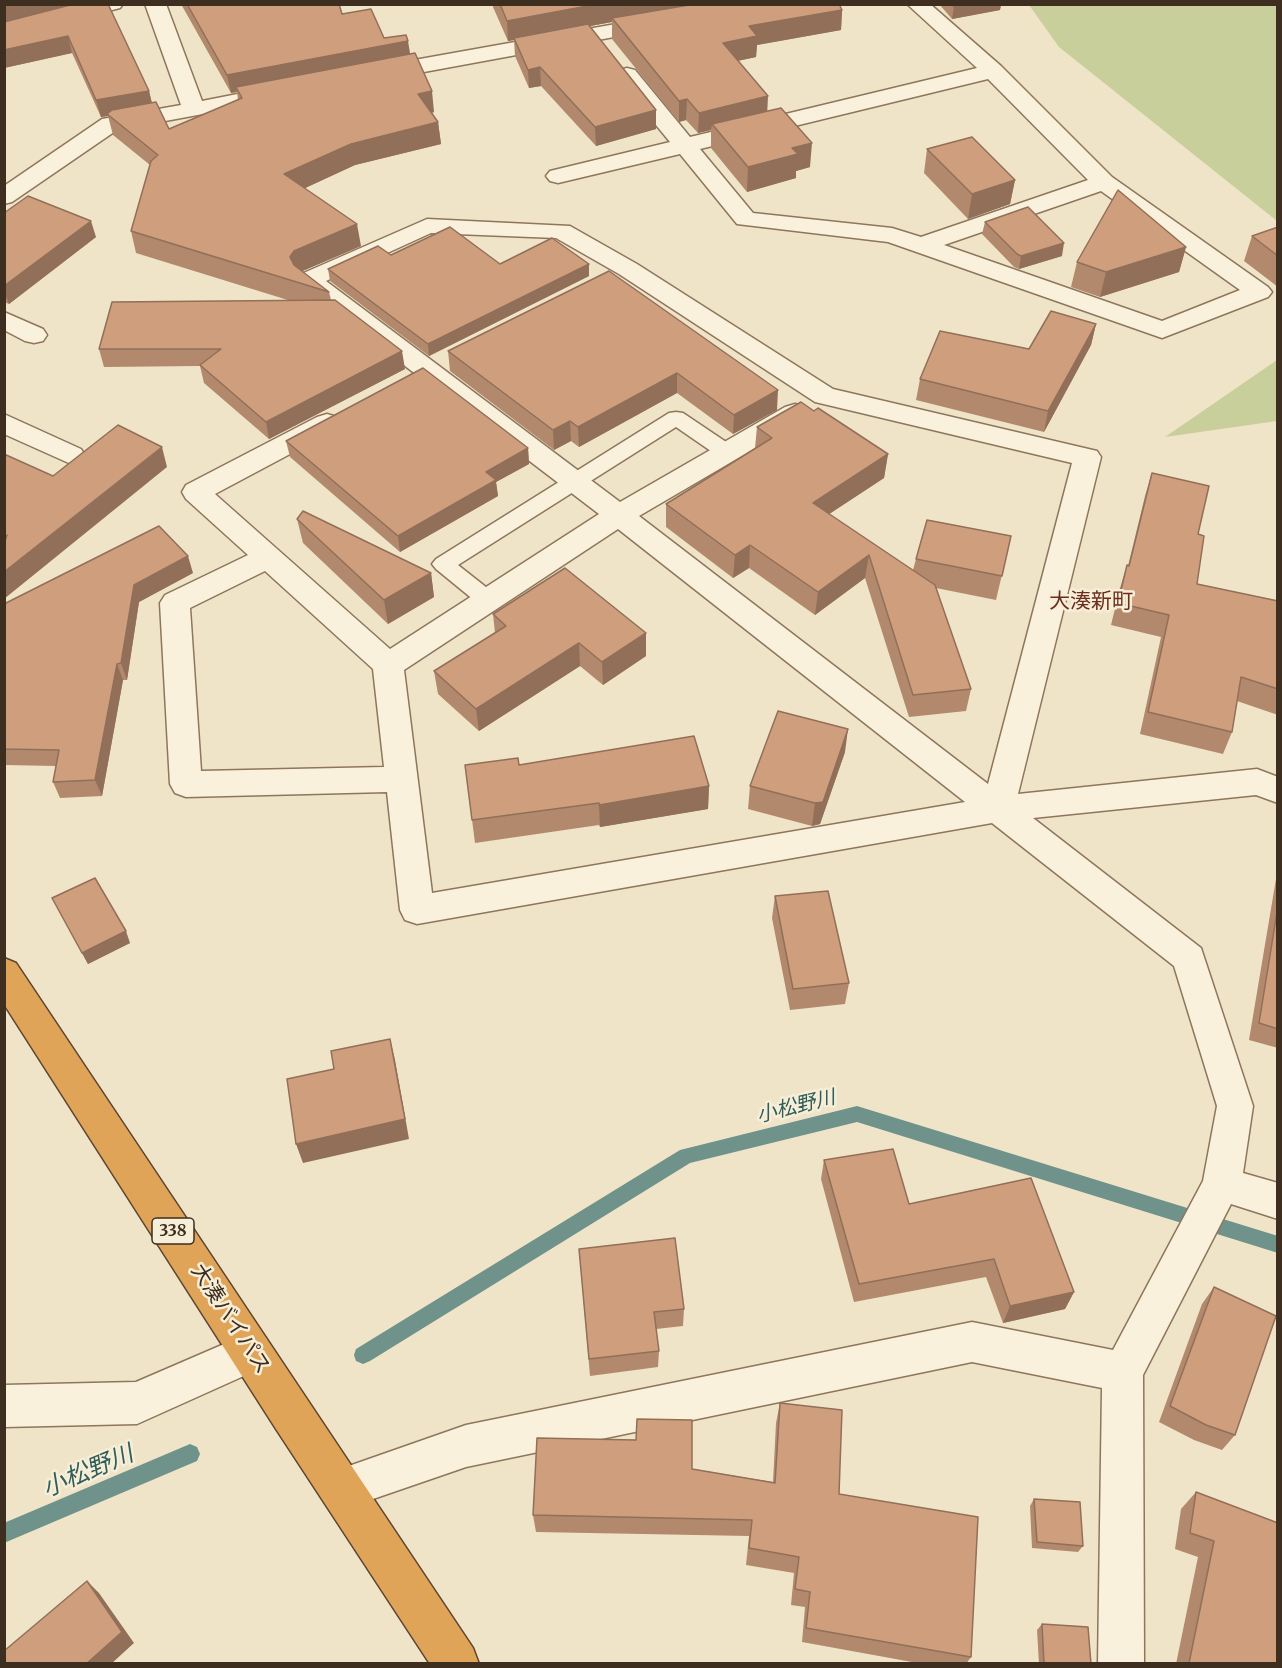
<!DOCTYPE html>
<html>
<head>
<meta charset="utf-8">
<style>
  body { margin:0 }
  #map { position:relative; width:1282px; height:1668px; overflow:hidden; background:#f0e4c8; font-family:Merriweather,serif }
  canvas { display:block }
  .frame { position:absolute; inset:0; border:6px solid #3d2e20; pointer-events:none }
</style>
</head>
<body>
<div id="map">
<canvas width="1282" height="1668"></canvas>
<div class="frame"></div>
</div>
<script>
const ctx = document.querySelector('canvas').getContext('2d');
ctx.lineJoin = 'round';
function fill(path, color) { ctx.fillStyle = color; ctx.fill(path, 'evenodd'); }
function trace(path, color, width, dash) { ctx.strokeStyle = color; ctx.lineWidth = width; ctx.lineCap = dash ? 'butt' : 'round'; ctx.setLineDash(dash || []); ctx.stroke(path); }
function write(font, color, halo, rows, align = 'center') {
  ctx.font = font + ' Merriweather,"Noto Sans JP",serif'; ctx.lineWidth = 5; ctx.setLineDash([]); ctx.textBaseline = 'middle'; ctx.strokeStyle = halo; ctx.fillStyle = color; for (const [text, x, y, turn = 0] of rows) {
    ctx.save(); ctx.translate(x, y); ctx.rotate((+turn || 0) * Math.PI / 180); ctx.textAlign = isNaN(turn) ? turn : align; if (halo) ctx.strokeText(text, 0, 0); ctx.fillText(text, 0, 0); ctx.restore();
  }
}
const green = new Path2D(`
  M 1086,4 L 1089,6 L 1095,4 L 1277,5 L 1277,221 L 1059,47 L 1029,5 Z
  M 1277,360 L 1277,421 L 1165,437 Z`);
const stream = new Path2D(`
  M 857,1106 L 1278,1236 L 1278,1253 L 857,1122 L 690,1163 L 370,1361 L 363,1364 L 356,1361 L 354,1355 L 356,1349 L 680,1150 Z
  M 190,1444 L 197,1447 L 200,1454 L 197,1461 L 4,1543 L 4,1523 Z`);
const lane = new Path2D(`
  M 676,412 L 683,413 L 735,448 L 738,453 L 735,458 L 728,460 L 721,458 L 676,427 L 458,565 L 496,595 L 499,600 L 496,605 L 488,608 L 480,605 L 436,569 L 432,564 L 436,559 L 669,413 Z`);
const street = new Path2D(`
  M 86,4 L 123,4 L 120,8 L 4,38 L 4,25 Z
  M 145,4 L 166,4 L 202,101 L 278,86 L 286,88 L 289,93 L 286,98 L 278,100 L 117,130 L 12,202 L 4,204 L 4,186 L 102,119 L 181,105 Z
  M 907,4 L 930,4 L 1001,66 L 1112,177 L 1268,287 L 1272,292 L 1268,297 L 1162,338 L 888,242 L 737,224 L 680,154 L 558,183 L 550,181 L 546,176 L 550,171 L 670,142 L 619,80 L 616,75 L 619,70 L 627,68 L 635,70 L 690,137 L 977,68 ZM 988,79 L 1088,180 L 921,237 L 892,228 L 753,213 L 700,149 ZM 1101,191 L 1240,290 L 1162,321 L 944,245 Z
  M 655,17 L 663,18 L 666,23 L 663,28 L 375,81 L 367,79 L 364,74 L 367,69 L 375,67 Z
  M 427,219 L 570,226 L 637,264 L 833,389 L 1097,451 L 1101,457 L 1018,794 L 1257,769 L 1278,777 L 1278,803 L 1256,795 L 1033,818 L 1201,948 L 1253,1106 L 1243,1173 L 1278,1183 L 1278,1219 L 1231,1204 L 1143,1375 L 1144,1664 L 1098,1664 L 1102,1388 L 972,1362 L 466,1467 L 341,1510 L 326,1504 L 320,1489 L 326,1474 L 466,1425 L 972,1322 L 1113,1350 L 1203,1181 L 1217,1106 L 1174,966 L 992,823 L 417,924 L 405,920 L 400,910 L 387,792 L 186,797 L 175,793 L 170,784 L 160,603 L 165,595 L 248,555 L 186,499 L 182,492 L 186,485 L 317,417 L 327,414 L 337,417 L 341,423 L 337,429 L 215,494 L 390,649 L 599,514 L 299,285 L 296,280 L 299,275 ZM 431,233 L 556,238 L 619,274 L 815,402 L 1072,463 L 988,784 L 639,516 L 805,419 L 808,413 L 805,407 L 795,404 L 785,407 L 620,502 L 326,281 ZM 618,529 L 965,802 L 432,893 L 404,670 ZM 265,571 L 373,669 L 384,767 L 201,771 L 190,608 Z
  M 4,312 L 43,329 L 47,335 L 43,341 L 34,343 L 25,341 L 4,330 Z
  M 4,414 L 81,449 L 85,455 L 81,461 L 71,464 L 4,434 Z
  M 252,1332 L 266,1338 L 272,1352 L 266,1366 L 137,1424 L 4,1427 L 4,1385 L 136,1382 Z`);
const highway = new Path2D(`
  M 4,958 L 16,963 L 473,1648 L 479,1664 L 430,1664 L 276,1429 L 4,1004 Z`);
const wall = new Path2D(`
  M 4,4 L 108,4 L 149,91 L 152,103 L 169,129 L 238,100 L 237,92 L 231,93 L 181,4 L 339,4 L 342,14 L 384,38 L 410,54 L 434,112 L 432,113 L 438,122 L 441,144 L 355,165 L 305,188 L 361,246 L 302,271 L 329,292 L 331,300 L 405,369 L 269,439 L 204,383 L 200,366 L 104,367 L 99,349 L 291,301 L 136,253 L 131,231 L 150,165 L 113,135 L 108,116 L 101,117 L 72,53 L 4,68 Z
  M 493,4 L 839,4 L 842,10 L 841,30 L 757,45 L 756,57 L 738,61 L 767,111 L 810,167 L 796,171 L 796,178 L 747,192 L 711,148 L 711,130 L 698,133 L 686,120 L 679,122 L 612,39 L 612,22 L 590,26 L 656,129 L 596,146 L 541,86 L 529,88 L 515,56 L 514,40 L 508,41 L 493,7 Z
  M 939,4 L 1001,4 L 1000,10 L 952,19 Z
  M 927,149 L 1015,180 L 1010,204 L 968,219 L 924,173 Z
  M 4,213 L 96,237 L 9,304 L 4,302 Z
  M 985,222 L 1062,256 L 1019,269 L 1014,267 L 982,234 Z
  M 1278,227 L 1278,287 L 1244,261 L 1252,236 Z
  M 1186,247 L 1179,272 L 1100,297 L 1071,287 L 1077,262 Z
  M 391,255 L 500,264 L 589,276 L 429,356 L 330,281 L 328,269 Z
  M 609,271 L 777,410 L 733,434 L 677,393 L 579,447 L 571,441 L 554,450 L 450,371 L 448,351 Z
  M 1096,324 L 1091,345 L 1044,432 L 916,400 L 920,379 L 1029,349 Z
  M 814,411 L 888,454 L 884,478 L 829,514 L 913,570 L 916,559 L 1011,536 L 996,600 L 936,588 L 971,689 L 966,711 L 909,717 L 865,578 L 815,615 L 749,568 L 733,578 L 666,527 L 666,504 L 755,448 L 757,427 Z
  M 286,441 L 528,448 L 529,464 L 496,482 L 498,496 L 400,552 L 290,457 Z
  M 1152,473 L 1198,534 L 1197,584 L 1278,601 L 1278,715 L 1237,701 L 1232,732 L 1223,754 L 1140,734 L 1161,637 L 1111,625 L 1120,588 L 1127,565 L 1128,566 L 1145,496 Z
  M 297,519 L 431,573 L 434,597 L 388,624 L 303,543 Z
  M 193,573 L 139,602 L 127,680 L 123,680 L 102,796 L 60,798 L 53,782 L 56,766 L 4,765 L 4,604 Z
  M 493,614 L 646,656 L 603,685 L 580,666 L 479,731 L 438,694 L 434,671 L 495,633 Z
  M 845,752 L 820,824 L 812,826 L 748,809 L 750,786 Z
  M 465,765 L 519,765 L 709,786 L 708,809 L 600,827 L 599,825 L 475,843 Z
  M 1278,867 L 1278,1048 L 1249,1040 Z
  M 775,896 L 849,983 L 845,1004 L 790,1010 L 772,918 Z
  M 52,898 L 130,943 L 88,964 Z
  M 824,1160 L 1074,1292 L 1065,1309 L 1003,1323 L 986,1277 L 854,1302 L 821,1179 Z
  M 579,1249 L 684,1309 L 683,1326 L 656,1329 L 659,1351 L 658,1367 L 590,1376 Z
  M 1214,1287 L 1235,1435 L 1222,1450 L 1194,1440 L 1159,1422 L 1202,1304 Z
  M 780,1403 L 839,1494 L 971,1657 L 966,1664 L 923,1664 L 802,1642 L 805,1607 L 791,1605 L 794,1573 L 746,1565 L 749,1536 L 536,1532 L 533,1515 L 692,1469 L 773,1482 L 776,1423 Z
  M 1196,1492 L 1278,1664 L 1176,1664 L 1198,1557 L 1175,1549 L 1181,1509 Z
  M 1034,1499 L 1083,1546 L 1078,1552 L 1032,1548 L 1030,1506 Z
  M 1042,1624 L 1091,1664 L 1039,1664 L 1037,1630 Z`);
const shadedWall = new Path2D(`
  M 5,4 L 75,4 L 4,23 Z
  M 598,4 L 712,4 L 612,18 L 612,22 L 515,40 L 514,38 L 514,40 L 508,41 L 507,21 Z
  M 965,4 L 1001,4 L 1000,10 L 952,19 L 954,7 Z
  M 842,10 L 841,30 L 757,45 L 756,57 L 722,64 L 723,43 L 749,26 Z
  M 68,36 L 72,53 L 4,68 L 4,50 Z
  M 408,41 L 411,59 L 236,87 L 237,92 L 231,93 L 227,75 Z
  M 540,67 L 541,86 L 529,88 L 528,70 Z
  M 149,91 L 153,108 L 107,114 L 108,116 L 101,117 L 96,100 Z
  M 432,91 L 434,112 L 420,116 L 418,94 Z
  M 768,96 L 767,117 L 712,124 L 711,130 L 698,133 L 699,113 Z
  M 687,99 L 686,120 L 679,122 L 679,101 Z
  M 656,110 L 656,129 L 596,146 L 595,127 Z
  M 438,122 L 441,144 L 355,165 L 288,196 L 284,174 L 351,144 Z
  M 812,143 L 810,167 L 796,171 L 796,178 L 747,192 L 748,167 L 792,148 Z
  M 1015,180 L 1010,204 L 968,219 L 972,194 Z
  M 91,221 L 96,237 L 9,304 L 4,291 L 4,286 Z
  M 357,224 L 361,246 L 298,273 L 290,257 L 294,251 Z
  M 1064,243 L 1062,256 L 1019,269 L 1021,256 Z
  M 1186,247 L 1179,272 L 1100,297 L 1106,272 Z
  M 589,264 L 589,276 L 429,356 L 428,344 Z
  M 1096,324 L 1091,345 L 1044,432 L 1048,411 Z
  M 402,351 L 405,369 L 269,439 L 266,422 Z
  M 677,373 L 677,393 L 579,447 L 578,427 Z
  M 778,390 L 777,410 L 733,434 L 734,415 Z
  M 570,421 L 571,441 L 554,450 L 553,430 Z
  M 162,447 L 167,467 L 4,599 L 4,572 Z
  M 528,448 L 529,464 L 496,482 L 498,496 L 400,552 L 398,536 L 486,472 Z
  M 888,454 L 884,478 L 811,526 L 813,503 Z
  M 750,545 L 749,568 L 733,578 L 735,555 Z
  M 869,555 L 865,578 L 815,615 L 818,592 Z
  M 188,556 L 193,573 L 139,602 L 127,680 L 121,663 L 134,585 Z
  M 431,573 L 434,597 L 388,624 L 384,600 Z
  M 646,633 L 646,656 L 603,685 L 602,662 Z
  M 579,643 L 580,666 L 479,731 L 476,709 Z
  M 117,664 L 123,680 L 102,796 L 95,780 Z
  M 848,729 L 845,752 L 820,824 L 812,826 L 815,803 Z
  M 709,786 L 708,809 L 600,827 L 599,805 Z
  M 126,931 L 130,943 L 88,964 L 82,953 Z
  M 390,1039 L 395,1060 L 409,1139 L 303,1163 L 296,1144 Z
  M 1074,1292 L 1065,1309 L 1003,1323 L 1010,1306 Z
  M 87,1581 L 99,1593 L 134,1643 L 111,1664 L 86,1664 Z`);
const building = new Path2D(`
  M 74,4 L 108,4 L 149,91 L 96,100 L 68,36 L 4,50 L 4,22 Z
  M 187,4 L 339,4 L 342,14 L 371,9 L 384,38 L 406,35 L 408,41 L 227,75 Z
  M 500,4 L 598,4 L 507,21 Z
  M 695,4 L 839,4 L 842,10 L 749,26 L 757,36 L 723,43 L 768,96 L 699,113 L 687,99 L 679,101 L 612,18 Z
  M 952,4 L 965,4 L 954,7 Z
  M 588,24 L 656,110 L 595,127 L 540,67 L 528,70 L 514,38 Z
  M 415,53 L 432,91 L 418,94 L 438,122 L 351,144 L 284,174 L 357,224 L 294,251 L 290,257 L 294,265 L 329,292 L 131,231 L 151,161 L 158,155 L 107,114 L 112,110 L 156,102 L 169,129 L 242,98 L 236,87 Z
  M 781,108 L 812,143 L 792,148 L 798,154 L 748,167 L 712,124 Z
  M 972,137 L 1015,180 L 972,194 L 927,149 Z
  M 1118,190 L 1186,247 L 1106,272 L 1077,262 Z
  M 28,196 L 91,221 L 4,286 L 4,213 Z
  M 1028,207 L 1064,243 L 1021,256 L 1017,254 L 985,222 Z
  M 450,227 L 500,264 L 552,238 L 589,264 L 428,344 L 328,269 L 378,246 L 391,255 Z
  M 1278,227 L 1278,256 L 1252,236 Z
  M 609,271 L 778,390 L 734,415 L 677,373 L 578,427 L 570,421 L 553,430 L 448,351 Z
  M 335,300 L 402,351 L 266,422 L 200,365 L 221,349 L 99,349 L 112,302 Z
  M 1051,311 L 1096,324 L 1048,411 L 920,379 L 940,331 L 1029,349 Z
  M 423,368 L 528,448 L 486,472 L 496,480 L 398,536 L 286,441 Z
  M 801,402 L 814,411 L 818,408 L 888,454 L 813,503 L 935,585 L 971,689 L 913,695 L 869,555 L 818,592 L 750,545 L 735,555 L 666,504 L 772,438 L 757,427 Z
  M 118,425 L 162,447 L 4,572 L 4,544 L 7,535 L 4,537 L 4,454 L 53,476 Z
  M 1152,473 L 1209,486 L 1198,534 L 1204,536 L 1197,584 L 1278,601 L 1278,689 L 1241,677 L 1232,732 L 1148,712 L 1169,615 L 1118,603 L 1127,565 L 1129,566 Z
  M 303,511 L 431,573 L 384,600 L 297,519 Z
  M 927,520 L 1011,536 L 1002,576 L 916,559 Z
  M 159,526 L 188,556 L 134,585 L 121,663 L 117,664 L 95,780 L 53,782 L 59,750 L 4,749 L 4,604 Z
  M 565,568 L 646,633 L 602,662 L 579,643 L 476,709 L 434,671 L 506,626 L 493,614 Z
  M 778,711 L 848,729 L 823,802 L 815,803 L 750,786 Z
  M 694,736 L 709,786 L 599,805 L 599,803 L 472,820 L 465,765 L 518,758 L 519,765 Z
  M 95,878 L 126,931 L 82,953 L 52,898 Z
  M 828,891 L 849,983 L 793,989 L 775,896 Z
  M 1278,906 L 1278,1029 L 1259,1023 Z
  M 390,1039 L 405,1119 L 296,1144 L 287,1079 L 334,1069 L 331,1051 Z
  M 893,1149 L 909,1204 L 1031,1178 L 1074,1292 L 1010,1306 L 994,1259 L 859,1284 L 824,1160 Z
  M 675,1238 L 684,1309 L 654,1312 L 659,1351 L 589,1359 L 579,1249 Z
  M 1214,1287 L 1276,1316 L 1235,1435 L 1206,1425 L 1170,1406 Z
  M 780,1403 L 842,1410 L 839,1494 L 978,1517 L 971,1657 L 806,1628 L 810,1592 L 795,1589 L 799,1557 L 749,1548 L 752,1520 L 533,1515 L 537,1438 L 636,1440 L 637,1419 L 692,1420 L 692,1469 L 775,1483 Z
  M 1196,1492 L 1278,1523 L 1278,1664 L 1189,1663 L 1214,1541 L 1190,1533 Z
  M 1034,1499 L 1080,1502 L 1083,1546 L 1037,1542 Z
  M 87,1581 L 122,1632 L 86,1664 L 4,1664 L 4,1651 Z
  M 1042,1624 L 1088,1627 L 1091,1664 L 1044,1664 Z`);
const shields = [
  [173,1231,42]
];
const shieldNames = [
  ["338",173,1231]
];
const waterNames = [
  ["小松野川",796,1107,-14]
];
const quarterNames = [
  ["大湊新町",1091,602]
];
const nearStreetnames = [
  ["大湊バイパス",230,1319,57]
];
const nearWaternames = [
  ["小松野川",88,1472,-23]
];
fill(green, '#c9cf9b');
fill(stream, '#6f938a');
trace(lane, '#8d765c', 3);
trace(street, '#8d765c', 3);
trace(highway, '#5b4430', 3);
fill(lane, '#faf1dc');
fill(street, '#faf1dc');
fill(highway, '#e0a458');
fill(wall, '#b2896c');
fill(shadedWall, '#916f58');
fill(building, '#cf9f7d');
trace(building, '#916f58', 1.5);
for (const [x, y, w] of shields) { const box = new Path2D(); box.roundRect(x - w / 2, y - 13, w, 26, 4.5); ctx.fillStyle = '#f7eed8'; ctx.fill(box); trace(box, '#3d2e20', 1.5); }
write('bold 16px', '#3d2e20', null, shieldNames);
write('italic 20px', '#2f5d5a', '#f7eed8', waterNames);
write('21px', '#6b2e1e', '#f7eed8', quarterNames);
write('21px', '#3d2e20', '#f7eed8', nearStreetnames);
write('italic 24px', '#2f5d5a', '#f7eed8', nearWaternames);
</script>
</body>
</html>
